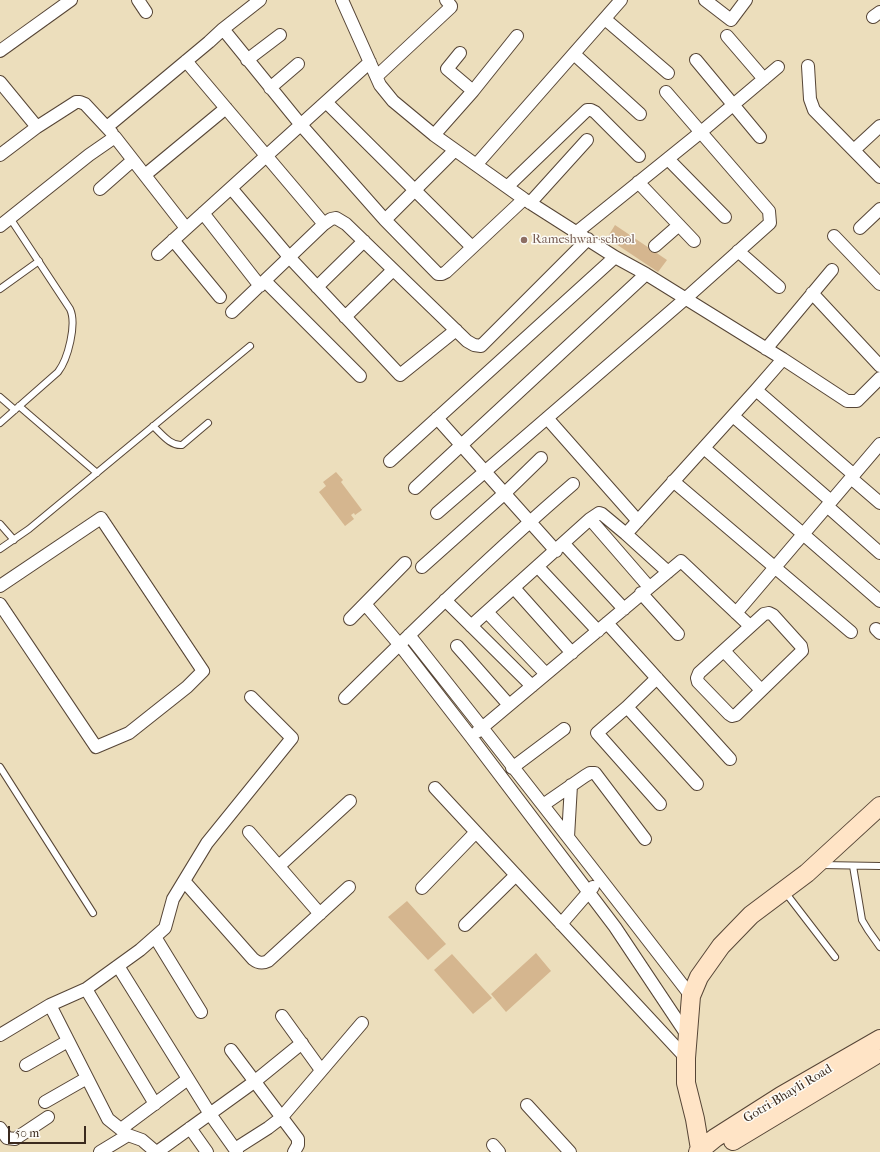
<!DOCTYPE html>
<html>
<head>
<meta charset="utf-8">
<style>
  body { margin:0 }
  #map { position:relative; width:880px; height:1152px; overflow:hidden; background:#ecdebc; font-family:"IM FELL French Canon",serif }
  canvas { display:block }
  .scale { position:absolute; left:8px; top:1126px; width:78px; height:18px; box-sizing:border-box; border:2px solid #3b2a1e; border-top:0; padding-left:5px; font-size:12px; line-height:14px; white-space:nowrap; color:#3b2a1e; -webkit-text-stroke:3px #fdfcf7; paint-order:stroke }
</style>
</head>
<body>
<div id="map">
<canvas width="880" height="1152"></canvas>
<div class="scale">50 m</div>
</div>
<script>
const ctx = document.querySelector('canvas').getContext('2d');
ctx.lineJoin = 'round';
function fill(path, color) { ctx.fillStyle = color; ctx.fill(path, 'evenodd'); }
function trace(path, color, width, dash) { ctx.strokeStyle = color; ctx.lineWidth = width; ctx.lineCap = dash ? 'butt' : 'round'; ctx.setLineDash(dash || []); ctx.stroke(path); }
function write(font, color, halo, rows, align = 'center') {
  ctx.font = font + ' "IM FELL French Canon",serif'; ctx.lineWidth = 3; ctx.setLineDash([]); ctx.textBaseline = 'middle'; ctx.strokeStyle = halo; ctx.fillStyle = color; for (const [text, x, y, turn = 0] of rows) {
    ctx.save(); ctx.translate(x, y); ctx.rotate((+turn || 0) * Math.PI / 180); ctx.textAlign = isNaN(turn) ? turn : align; if (halo) ctx.strokeText(text, 0, 0); ctx.fillText(text, 0, 0); ctx.restore();
  }
}
const building = new Path2D(`
  M 615,225 L 667,260 L 658,272 L 607,238 Z
  M 336,472 L 343,480 L 341,482 L 362,510 L 355,515 L 354,513 L 351,515 L 354,519 L 345,526 L 319,492 L 326,486 L 323,482 Z
  M 407,901 L 446,944 L 428,960 L 388,917 Z
  M 536,953 L 551,971 L 506,1012 L 491,994 Z
  M 452,954 L 492,998 L 473,1014 L 434,970 Z`);
const lane = new Path2D(`
  M 0,289 L 39,261
  M 0,397 L 15,410
  M 19,406 L 97,473
  M 0,423 L 58,372 C 68,359 77,324 70,309 L 10,218
  M 153,426 C 162,434 170,446 182,445 L 208,423
  M 0,524 L 14,540
  M 0,549 L 29,529 L 250,346
  M 0,767 L 93,913
  M 822,865 L 880,866
  M 853,866 L 862,920 L 868,930 L 880,947
  M 785,892 L 835,957`);
const street = new Path2D(`
  M 138,0 L 146,12
  M 342,0 L 380,85 L 393,101 L 434,135 L 524,199 L 615,257 L 646,274 L 783,359 L 847,401 L 857,401 L 880,378
  M 705,0 L 731,20 L 746,0
  M 873,17 L 880,12
  M 605,19 L 668,73
  M 223,29 L 301,125 L 385,220 L 438,274 L 442,274 L 446,272 L 524,199
  M 727,36 L 764,79
  M 0,51 L 71,0
  M 574,54 L 640,114
  M 247,60 L 280,35
  M 696,60 L 760,137
  M 186,61 L 324,224
  M 808,66 L 810,99 L 814,110 L 880,177
  M 377,76 L 451,7 L 451,6 L 446,0
  M 0,82 L 37,127 L 0,155
  M 270,88 L 298,64
  M 473,91 L 517,36
  M 326,102 L 472,247
  M 37,127 L 76,102 L 80,102 L 85,104 L 112,133
  M 107,127 L 209,42 L 223,29 L 260,0
  M 434,135 L 473,91 L 447,69 L 460,53
  M 854,150 L 880,126
  M 668,159 L 725,217
  M 476,165 L 621,0
  M 145,175 L 226,108
  M 638,182 L 694,241
  M 507,187 L 587,110 L 591,110 L 595,112 L 639,156
  M 231,188 L 290,258 L 400,375 L 456,330
  M 100,189 L 133,160
  M 530,203 L 587,140
  M 203,213 L 260,286
  M 385,220 L 455,150
  M 0,226 L 89,155 L 115,137 L 186,228
  M 860,228 L 880,209
  M 577,232 L 701,132 L 778,67
  M 834,236 L 880,284
  M 173,240 L 220,297
  M 655,246 L 679,225
  M 738,251 L 779,287
  M 158,254 L 370,62
  M 265,281 L 360,376
  M 317,287 L 364,241
  M 812,293 L 880,366
  M 232,312 L 324,224 L 331,219 L 336,218 L 346,224 L 467,341 L 474,345 L 481,346 L 588,239
  M 345,317 L 393,270
  M 766,349 L 832,270
  M 756,390 L 854,475
  M 733,416 L 831,501
  M 437,418 L 556,551
  M 547,418 L 638,521
  M 704,448 L 880,601
  M 390,461 L 615,257
  M 851,478 L 880,503
  M 673,481 L 851,632
  M 415,488 L 646,274
  M 827,506 L 880,553
  M 437,513 L 685,299 L 770,223 L 769,211 L 666,92
  M 590,519 L 649,587
  M 626,534 L 756,390 L 783,359
  M 564,544 L 624,609
  M 422,567 L 505,493 L 541,458
  M 538,567 L 598,631
  M 0,586 L 101,518 L 203,671 L 187,687 L 129,733 L 96,747 L 0,604
  M 514,588 L 572,653
  M 641,593 L 678,634
  M 445,600 L 532,686
  M 365,604 L 399,644 L 471,737 L 615,927 L 687,1035
  M 487,612 L 546,674
  M 736,613 L 880,444
  M 769,613 L 773,615 L 801,646 L 802,651 L 736,715 L 732,716 L 729,714 L 698,682 L 697,678 L 699,673 L 764,614 Z
  M 350,619 L 405,563
  M 607,623 L 730,759
  M 471,626 L 590,519 L 599,513 L 602,514 L 626,534 L 668,572
  M 876,629 L 880,633
  M 409,635 C 504,755 598,875 691,996
  M 457,646 L 509,705
  M 724,651 L 761,690
  M 657,678 L 627,707 L 597,733 L 660,804
  M 345,698 C 419,625 494,552 573,484
  M 627,707 L 697,784
  M 477,732 L 681,561 L 750,626
  M 512,768 L 564,729
  M 435,788 L 686,1058
  M 543,805 L 585,776 L 590,773 L 595,773 L 645,839
  M 249,832 L 320,914
  M 568,837 L 571,785
  M 279,866 L 350,801
  M 184,881 L 253,959 C 258,963 262,964 268,961 L 349,887
  M 422,888 L 476,832
  M 561,924 L 593,887
  M 465,925 L 516,875
  M 155,937 L 201,1012
  M 118,966 L 210,1114 L 237,1152
  M 86,989 L 155,1104
  M 50,1005 L 108,1119 L 128,1135 L 142,1140 L 156,1152
  M 282,1016 L 321,1070
  M 0,1035 L 50,1005 L 86,989 L 140,950 L 165,928 L 173,899 L 207,843 L 292,738 L 251,697
  M 231,1050 L 298,1139 L 298,1145 L 294,1152
  M 26,1065 L 68,1041
  M 45,1102 L 87,1078
  M 527,1105 L 570,1152
  M 0,1128 L 7,1138 L 15,1139 L 48,1117
  M 190,1128 L 207,1152
  M 121,1129 L 188,1079
  M 493,1145 L 499,1152
  M 235,1149 L 268,1128 L 281,1118 L 362,1023
  M 100,1152 L 128,1135
  M 157,1152 L 254,1082 L 302,1043`);
const secondary = new Path2D(`
  M 733,1141 L 874,1056
  M 700,1149 L 695,1119 L 686,1083 L 686,1058 L 691,996 L 699,977 L 721,946 L 751,915 L 807,873 L 880,806
  M 698,1152 L 715,1138 L 781,1096 L 880,1039`);
const markers = [
  [524,240,4,"#8d6e63"]
];
const educationNames = [
  ["Rameshwar school",532,240]
];
const streetNames = [
  ["Gotri-Bhayli Road",788,1094,-31]
];
fill(building, '#d5b68f');
trace(lane, '#564536', 8);
trace(street, '#564536', 14);
trace(secondary, '#564536', 20);
trace(lane, '#fff', 6);
trace(street, '#fff', 12);
trace(secondary, '#ffe4c6', 18);
for (const [x, y, r, color] of markers) { const dot = new Path2D(); dot.arc(x, y, r, 0, 2 * Math.PI); ctx.fillStyle = color; ctx.fill(dot); trace(dot, '#fdfcf7', 1.5); }
write('13px', '#785e54', '#fdfcf7', educationNames, 'left');
write('13px', '#3b2a1e', '#fdfcf7', streetNames);
</script>
</body>
</html>
